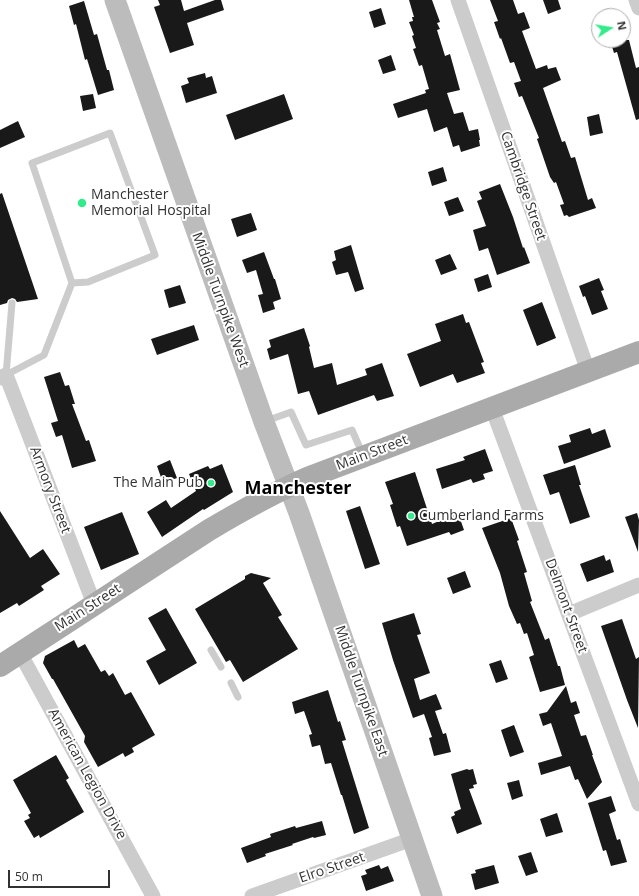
<!DOCTYPE html>
<html>
<head>
<meta charset="utf-8">
<style>
  body { margin:0 }
  #map { position:relative; width:639px; height:896px; overflow:hidden; background:#fff; font-family:"Open Sans",sans-serif }
  canvas { display:block }
  .north { position:absolute; left:591px; top:8px; width:40px; height:40px; box-sizing:border-box; background:#fff; border:1px solid #adadad; border-radius:50%; rotate:78deg; font-size:11px; font-weight:700; line-height:16px; text-align:center; color:#323232 }
  .north::after { content:''; display:block; margin:auto; width:14px; height:18px; background:#33eb8b; clip-path:polygon(50% 0,100% 100%,50% 72%,0 100%) }
  .scale { position:absolute; left:8px; top:870px; width:102px; height:18px; box-sizing:border-box; border:2px solid #323232; border-top:0; padding-left:5px; font-size:12px; line-height:14px; white-space:nowrap; color:#323232; -webkit-text-stroke:3px #fff; paint-order:stroke }
</style>
</head>
<body>
<div id="map">
<canvas width="639" height="896"></canvas>
<div class="north">N</div>
<div class="scale">50 m</div>
</div>
<script>
const ctx = document.querySelector('canvas').getContext('2d');
ctx.lineJoin = 'round';
function fill(path, color) { ctx.fillStyle = color; ctx.fill(path, 'evenodd'); }
function trace(path, color, width, dash) { ctx.strokeStyle = color; ctx.lineWidth = width; ctx.lineCap = dash ? 'butt' : 'round'; ctx.setLineDash(dash || []); ctx.stroke(path); }
function write(font, color, halo, rows, align = 'center') {
  ctx.font = font + ' "Open Sans",sans-serif'; ctx.lineWidth = 4; ctx.setLineDash([]); ctx.textBaseline = 'middle'; ctx.strokeStyle = halo; ctx.fillStyle = color; for (const [text, x, y, turn = 0] of rows) {
    ctx.save(); ctx.translate(x, y); ctx.rotate((+turn || 0) * Math.PI / 180); ctx.textAlign = isNaN(turn) ? turn : align; if (halo) ctx.strokeText(text, 0, 0); ctx.fillText(text, 0, 0); ctx.restore();
  }
}
const building = new Path2D(`
  M 158,0 L 181,0 L 184,11 L 215,0 L 221,0 L 224,10 L 187,23 L 194,45 L 170,53 L 154,7 L 160,5 Z
  M 409,0 L 432,0 L 440,22 L 437,23 L 440,29 L 437,30 L 445,56 L 450,54 L 460,90 L 447,93 L 454,114 L 463,112 L 469,131 L 478,129 L 480,140 L 479,140 L 480,146 L 461,152 L 459,145 L 453,147 L 447,127 L 434,132 L 427,109 L 398,118 L 393,104 L 426,93 L 425,90 L 429,89 L 422,65 L 419,66 L 413,49 L 416,48 L 412,36 L 414,35 L 409,22 L 413,21 L 412,17 L 414,17 Z
  M 490,0 L 513,0 L 518,14 L 524,12 L 530,28 L 522,31 L 536,69 L 547,65 L 548,69 L 556,67 L 561,80 L 543,88 L 562,142 L 565,141 L 571,158 L 575,157 L 588,200 L 592,198 L 596,208 L 569,217 L 567,215 L 564,216 L 560,205 L 564,204 L 556,182 L 554,183 L 550,177 L 537,139 L 539,138 L 522,96 L 519,97 L 514,83 L 521,81 L 514,62 L 510,63 L 501,38 L 500,39 L 494,22 L 498,21 Z
  M 543,0 L 558,0 L 561,9 L 548,14 Z
  M 84,1 L 94,35 L 97,34 L 107,70 L 109,70 L 114,90 L 98,95 L 87,59 L 85,60 L 76,24 L 74,25 L 69,6 Z
  M 381,8 L 386,24 L 374,28 L 369,12 Z
  M 610,40 L 629,40 L 636,68 L 639,67 L 639,119 L 636,120 L 617,52 L 614,53 Z
  M 391,55 L 396,70 L 383,74 L 378,60 Z
  M 205,73 L 206,78 L 212,76 L 217,93 L 186,103 L 181,86 L 189,83 L 187,78 Z
  M 93,94 L 96,108 L 83,111 L 80,96 Z
  M 284,94 L 293,119 L 235,140 L 226,115 Z
  M 599,114 L 603,133 L 590,136 L 587,117 Z
  M 18,121 L 25,137 L 0,148 L 0,130 Z
  M 443,167 L 447,181 L 432,186 L 428,172 Z
  M 500,184 L 513,217 L 523,248 L 524,247 L 530,263 L 497,275 L 488,248 L 479,251 L 473,230 L 486,226 L 477,201 L 482,199 L 479,192 Z
  M 2,193 L 38,299 L 17,302 L 15,299 L 12,298 L 8,300 L 7,303 L 0,305 L 0,194 Z
  M 458,197 L 464,211 L 449,216 L 444,202 Z
  M 251,213 L 257,230 L 237,237 L 231,219 Z
  M 351,245 L 364,289 L 355,292 L 348,272 L 336,275 L 332,262 L 336,260 L 334,251 Z
  M 264,252 L 274,279 L 275,279 L 281,299 L 273,302 L 275,309 L 263,313 L 258,295 L 263,294 L 256,270 L 247,273 L 242,260 Z
  M 450,254 L 457,269 L 441,275 L 435,260 Z
  M 488,274 L 492,287 L 478,292 L 474,279 Z
  M 599,278 L 604,290 L 601,291 L 608,309 L 592,315 L 585,296 L 583,297 L 579,286 Z
  M 180,285 L 186,303 L 169,308 L 164,290 Z
  M 542,302 L 556,338 L 537,346 L 523,310 Z
  M 463,314 L 466,323 L 469,322 L 484,362 L 481,363 L 485,373 L 457,383 L 453,374 L 420,387 L 407,354 L 441,341 L 435,324 Z
  M 194,325 L 199,340 L 157,355 L 151,339 Z
  M 304,328 L 310,346 L 309,347 L 314,368 L 332,363 L 337,385 L 367,375 L 365,369 L 382,363 L 394,396 L 377,401 L 374,395 L 318,415 L 309,391 L 298,394 L 288,354 L 270,360 L 267,349 L 271,347 L 269,340 Z
  M 60,372 L 65,386 L 69,385 L 75,404 L 72,404 L 86,441 L 89,440 L 96,461 L 72,468 L 62,435 L 56,437 L 51,423 L 58,421 L 44,377 Z
  M 590,428 L 592,434 L 605,429 L 611,447 L 564,464 L 558,446 L 571,442 L 569,435 Z
  M 485,449 L 493,471 L 483,474 L 485,479 L 473,483 L 471,479 L 442,489 L 436,469 L 465,460 L 463,457 Z
  M 170,460 L 177,478 L 163,483 L 157,466 Z
  M 222,464 L 233,492 L 204,510 L 203,509 L 162,537 L 147,512 L 166,500 L 171,508 L 196,491 L 189,474 L 208,466 L 210,469 Z
  M 575,465 L 581,485 L 579,485 L 590,517 L 570,524 L 559,492 L 550,495 L 543,475 Z
  M 415,472 L 432,524 L 458,513 L 464,530 L 451,535 L 449,532 L 407,546 L 400,526 L 397,527 L 390,505 L 393,504 L 385,482 Z
  M 360,506 L 380,564 L 365,569 L 346,511 Z
  M 0,511 L 30,558 L 43,549 L 60,574 L 41,586 L 44,590 L 19,606 L 17,603 L 0,613 Z
  M 122,512 L 139,554 L 101,570 L 84,527 Z
  M 637,513 L 639,520 L 638,552 L 625,517 Z
  M 511,518 L 519,540 L 517,541 L 527,572 L 524,573 L 532,601 L 530,602 L 545,640 L 549,638 L 558,666 L 560,666 L 565,685 L 540,692 L 529,657 L 534,655 L 527,633 L 524,634 L 520,623 L 517,624 L 509,606 L 500,573 L 482,528 Z
  M 604,555 L 606,561 L 610,559 L 614,572 L 587,582 L 580,564 Z
  M 465,571 L 471,587 L 453,594 L 447,578 Z
  M 251,573 L 271,578 L 263,583 L 282,615 L 278,617 L 298,649 L 243,682 L 230,660 L 226,662 L 195,609 L 245,579 L 245,576 Z
  M 166,608 L 197,663 L 159,685 L 146,661 L 166,650 L 148,618 Z
  M 414,613 L 421,634 L 417,635 L 430,673 L 414,679 L 420,700 L 436,694 L 442,709 L 435,711 L 443,734 L 446,733 L 451,752 L 434,756 L 429,738 L 432,737 L 424,714 L 413,718 L 393,660 L 382,623 Z
  M 622,619 L 636,659 L 639,657 L 638,728 L 627,700 L 601,626 Z
  M 74,640 L 78,648 L 85,644 L 101,672 L 105,670 L 109,676 L 113,673 L 125,695 L 131,692 L 155,735 L 132,748 L 134,752 L 125,757 L 123,753 L 98,767 L 84,742 L 85,736 L 53,679 L 52,679 L 43,663 L 45,656 Z
  M 501,660 L 508,679 L 496,683 L 489,664 Z
  M 566,686 L 571,703 L 576,701 L 580,713 L 574,715 L 581,736 L 586,735 L 593,755 L 592,755 L 602,782 L 587,799 L 578,779 L 575,780 L 570,766 L 541,775 L 538,763 L 562,756 L 551,723 L 543,726 L 539,714 L 547,712 Z
  M 328,690 L 338,722 L 340,721 L 346,740 L 342,741 L 369,828 L 354,834 L 342,795 L 341,795 L 331,763 L 325,764 L 320,745 L 312,747 L 309,735 L 312,734 L 304,711 L 295,714 L 292,702 Z
  M 514,725 L 524,752 L 510,757 L 501,730 Z
  M 56,755 L 69,778 L 66,780 L 84,812 L 40,838 L 39,835 L 34,838 L 24,821 L 30,818 L 28,815 L 31,813 L 13,780 Z
  M 467,769 L 469,770 L 473,769 L 477,784 L 473,785 L 474,788 L 469,789 L 482,824 L 457,834 L 451,817 L 455,815 L 454,812 L 461,809 L 451,774 Z
  M 519,780 L 523,796 L 512,800 L 507,783 Z
  M 611,796 L 616,811 L 609,814 L 617,840 L 620,839 L 627,862 L 611,866 L 606,850 L 603,851 L 588,803 Z
  M 557,813 L 563,832 L 546,837 L 540,819 Z
  M 322,821 L 326,835 L 314,838 L 313,837 L 292,844 L 293,845 L 265,854 L 266,856 L 247,863 L 241,848 L 271,837 L 270,834 L 295,826 L 296,828 Z
  M 531,852 L 538,872 L 526,876 L 518,856 Z
  M 379,865 L 381,869 L 388,866 L 394,881 L 366,891 L 361,876 L 367,874 L 365,870 Z
  M 494,865 L 499,883 L 475,890 L 471,874 L 476,873 L 475,870 Z`);
const service = new Path2D(`
  M 6,375 L 44,355 L 72,283 L 32,163 L 110,133 L 155,255 L 88,282 L 72,283
  M 6,375 L 12,303
  M 266,421 L 291,412 L 306,445 L 352,430 L 363,455
  M 211,650 L 221,667
  M 231,683 L 238,697`);
const minor = new Path2D(`
  M 458,0 L 588,371
  M 636,0 L 639,8
  M 0,378 L 6,375 L 94,604
  M 492,408 L 639,804
  M 569,614 L 639,585
  M 20,653 L 153,896
  M 252,896 L 412,839`);
const secondary = new Path2D(`
  M 115,0 L 264,422 L 299,513 L 432,896`);
const primary = new Path2D(`
  M 0,666 L 209,530 C 241,511 273,493 307,478 L 639,352`);
const markers = [
  [82,203,5,"#33eb8b"],
  [211,483,4,"#33eb8b"],
  [411,516,4,"#33eb8b"]
];
const streetNames = [
  ["Cambridge Street",523,186,71],
  ["Middle Turnpike West",220,300,70],
  ["Main Street",372,453,-21],
  ["Armory Street",50,490,69],
  ["Delmont Street",566,606,70],
  ["Main Street",88,608,-33],
  ["Middle Turnpike East",361,691,71],
  ["American Legion Drive",87,774,61],
  ["Elro Street",332,868,-19]
];
const poiNames = [
  ["Manchester",91,195],
  ["Memorial Hospital",91,211],
  ["The Main Pub",203,483,"right"],
  ["Cumberland Farms",419,516]
];
const districtNames = [
  ["Manchester",298,489]
];
fill(building, '#191919');
trace(service, '#ccc', 7);
trace(minor, '#ccc', 15);
trace(secondary, '#bcbcbc', 21);
trace(primary, '#aaa', 22);
for (const [x, y, r, color] of markers) { const dot = new Path2D(); dot.arc(x, y, r, 0, 2 * Math.PI); ctx.fillStyle = color; ctx.fill(dot); trace(dot, '#fff', 1.5); }
write('14px', '#323232', '#fff', streetNames);
write('14px', '#323232', '#fff', poiNames, 'left');
write('bold 18px', '#000', '#fff', districtNames);
</script>
</body>
</html>
